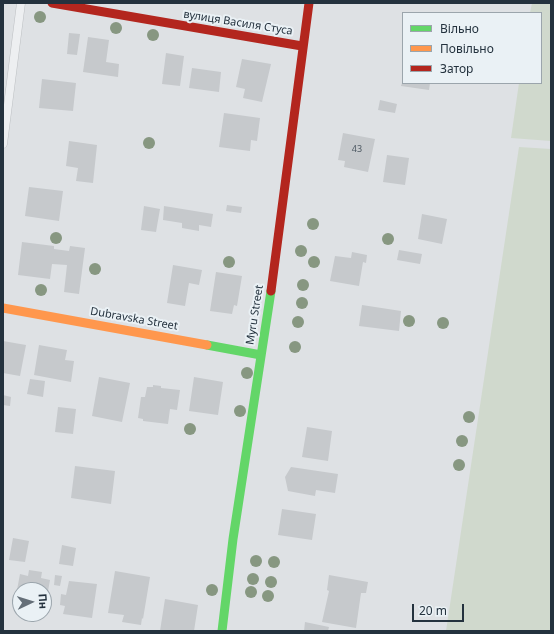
<!DOCTYPE html>
<html>
<head>
<meta charset="utf-8">
<style>
  body { margin:0 }
  #map { position:relative; width:554px; height:634px; overflow:hidden; background:#dee1e4; font-family:"Noto Sans",sans-serif }
  canvas { display:block }
  .frame { position:absolute; inset:0; border:4px solid #24323e; pointer-events:none }
  .legend { position:absolute; left:402px; top:12px; width:140px; height:72px; box-sizing:border-box; background:#eaf1f5; border:1px solid #9ba5ac; margin:0; padding:5px 7px; list-style:none; font-size:12px; color:#24323e }
  .legend li { display:flex; align-items:center; gap:8px; height:20px }
  .legend b { width:20px; border:1px solid #9ba5ac }
  .north { position:absolute; left:12px; top:582px; width:40px; height:40px; box-sizing:border-box; background:#eaf1f5; border:1px solid #9ba5ac; border-radius:50%; rotate:86deg; font-size:11px; font-weight:700; line-height:16px; text-align:center; color:#24323e }
  .north::after { content:''; display:block; margin:auto; width:14px; height:18px; background:#656f78; clip-path:polygon(50% 0,100% 100%,50% 72%,0 100%) }
  .scale { position:absolute; left:412px; top:604px; width:52px; height:18px; box-sizing:border-box; border:2px solid #24323e; border-top:0; padding-left:5px; font-size:12px; line-height:14px; white-space:nowrap; color:#24323e; -webkit-text-stroke:3px #eaf1f5; paint-order:stroke }
</style>
</head>
<body>
<div id="map">
<canvas width="554" height="634"></canvas>
<div class="frame"></div>
<ul class="legend">
<li><b style="height:5px;background:#63d668"></b>Вільно</li>
<li><b style="height:5px;background:#ff974d"></b>Повільно</li>
<li><b style="height:5px;background:#b3261e"></b>Затор</li>
</ul>
<div class="north">Пн</div>
<div class="scale">20 m</div>
</div>
<script>
const ctx = document.querySelector('canvas').getContext('2d');
ctx.lineJoin = 'round';
function fill(path, color) { ctx.fillStyle = color; ctx.fill(path, 'evenodd'); }
function trace(path, color, width, dash) { ctx.strokeStyle = color; ctx.lineWidth = width; ctx.lineCap = dash ? 'butt' : 'round'; ctx.setLineDash(dash || []); ctx.stroke(path); }
function write(font, color, halo, rows, align = 'center') {
  ctx.font = font + ' "Noto Sans",sans-serif'; ctx.lineWidth = 4; ctx.setLineDash([]); ctx.textBaseline = 'middle'; ctx.strokeStyle = halo; ctx.fillStyle = color; for (const [text, x, y, turn = 0] of rows) {
    ctx.save(); ctx.translate(x, y); ctx.rotate((+turn || 0) * Math.PI / 180); ctx.textAlign = isNaN(turn) ? turn : align; if (halo) ctx.strokeText(text, 0, 0); ctx.fillText(text, 0, 0); ctx.restore();
  }
}
const green = new Path2D(`
  M 532,3 L 551,3 L 551,141 L 511,138 L 519,83 L 541,83 L 541,13 L 530,13 Z
  M 519,147 L 551,149 L 551,631 L 446,631 Z`);
const building = new Path2D(`
  M 69,33 L 80,34 L 77,55 L 67,54 Z
  M 88,37 L 109,40 L 106,62 L 119,64 L 118,77 L 83,72 Z
  M 166,53 L 184,56 L 180,86 L 162,84 Z
  M 242,59 L 271,64 L 262,102 L 243,98 L 245,89 L 236,87 Z
  M 192,68 L 221,72 L 219,92 L 189,88 Z
  M 42,79 L 76,83 L 73,111 L 39,108 Z
  M 402,83 L 430,83 L 429,90 L 401,86 Z
  M 380,100 L 397,104 L 395,113 L 378,110 Z
  M 224,113 L 260,118 L 257,141 L 251,140 L 250,151 L 219,147 Z
  M 343,133 L 375,139 L 368,172 L 344,167 L 345,161 L 338,160 Z
  M 69,141 L 97,145 L 93,183 L 76,181 L 78,168 L 66,166 Z
  M 387,155 L 409,158 L 405,185 L 383,182 Z
  M 29,187 L 63,191 L 59,221 L 25,216 Z
  M 227,205 L 242,207 L 241,213 L 226,211 Z
  M 144,206 L 160,209 L 156,232 L 141,230 Z
  M 164,206 L 213,214 L 211,227 L 199,225 L 199,231 L 182,228 L 182,223 L 163,220 Z
  M 422,214 L 447,219 L 442,244 L 418,239 Z
  M 22,242 L 54,246 L 54,249 L 69,251 L 70,246 L 85,248 L 79,294 L 64,292 L 67,265 L 52,264 L 50,279 L 18,275 Z
  M 399,250 L 422,254 L 420,264 L 397,260 Z
  M 352,252 L 367,255 L 366,263 L 363,262 L 359,286 L 330,281 L 335,256 L 351,258 Z
  M 173,265 L 202,270 L 199,285 L 189,283 L 185,306 L 167,303 Z
  M 216,272 L 242,276 L 237,306 L 234,305 L 232,314 L 210,311 Z
  M 362,305 L 401,311 L 399,331 L 359,326 Z
  M 3,341 L 26,345 L 20,376 L 3,373 Z
  M 39,345 L 67,350 L 65,360 L 74,361 L 71,382 L 34,375 Z
  M 99,377 L 130,383 L 122,422 L 92,416 Z
  M 194,377 L 223,382 L 218,415 L 189,411 Z
  M 30,379 L 45,381 L 43,397 L 27,394 Z
  M 153,385 L 161,386 L 161,388 L 180,390 L 177,410 L 170,409 L 168,424 L 143,421 L 143,419 L 138,418 L 141,397 L 145,397 L 147,387 L 153,387 Z
  M 3,395 L 11,397 L 10,406 L 3,405 Z
  M 58,407 L 76,409 L 73,434 L 55,432 Z
  M 307,427 L 332,431 L 328,461 L 302,457 Z
  M 75,466 L 115,471 L 111,504 L 71,498 Z
  M 291,467 L 338,474 L 335,493 L 316,490 L 315,496 L 288,491 L 285,477 Z
  M 282,509 L 316,514 L 312,540 L 278,535 Z
  M 13,538 L 29,541 L 25,562 L 9,560 Z
  M 62,545 L 76,548 L 73,566 L 59,564 Z
  M 29,570 L 42,572 L 41,578 L 50,580 L 45,608 L 44,590 L 20,590 L 20,608 L 14,606 L 20,574 L 28,576 Z
  M 115,571 L 150,577 L 143,619 L 142,618 L 141,625 L 122,622 L 124,615 L 108,613 Z
  M 55,575 L 62,576 L 60,586 L 54,585 Z
  M 329,575 L 368,582 L 366,593 L 361,593 L 356,628 L 322,622 L 329,591 L 327,590 Z
  M 69,581 L 97,584 L 92,618 L 63,614 L 65,606 L 60,605 L 61,594 L 66,595 Z
  M 165,599 L 198,605 L 194,631 L 160,631 Z
  M 305,622 L 329,627 L 328,631 L 304,631 Z`);
const lane = new Path2D(`
  M 3,144 L 21,3`);
const fast = new Path2D(`
  M 207,345 L 261,355
  M 222,631 L 233,539 L 271,291`);
const slow = new Path2D(`
  M 3,308 L 207,345`);
const jam = new Path2D(`
  M 52,3 L 302,46
  M 271,291 L 309,3`);
const trees = [
  [40,17],
  [116,28],
  [153,35],
  [149,143],
  [313,224],
  [56,238],
  [388,239],
  [301,251],
  [229,262],
  [314,262],
  [95,269],
  [303,285],
  [41,290],
  [302,303],
  [409,321],
  [298,322],
  [443,323],
  [295,347],
  [247,373],
  [240,411],
  [469,417],
  [190,429],
  [462,441],
  [459,465],
  [256,561],
  [274,562],
  [253,579],
  [271,582],
  [212,590],
  [251,592],
  [268,596]
];
const numberNames = [
  ["43",357,149]
];
const streetNames = [
  ["вулиця Василя Стуса",238,23,9],
  ["Myru Street",255,315,-81],
  ["Dubravska Street",134,319,10]
];
fill(green, '#d0d9cd');
fill(building, '#c6c9cc');
trace(lane, '#bcbfc2', 9);
trace(lane, '#edeff1', 8);
trace(fast, '#63d668', 9);
trace(slow, '#ff974d', 9);
trace(jam, '#b3261e', 9);
ctx.fillStyle = '#879781';
for (const [x, y] of trees) { ctx.beginPath(); ctx.arc(x, y, 6, 0, 2 * Math.PI); ctx.fill(); }
write('9px', '#4d5862', null, numberNames);
write('11px', '#24323e', '#eaf1f5', streetNames);
</script>
</body>
</html>
